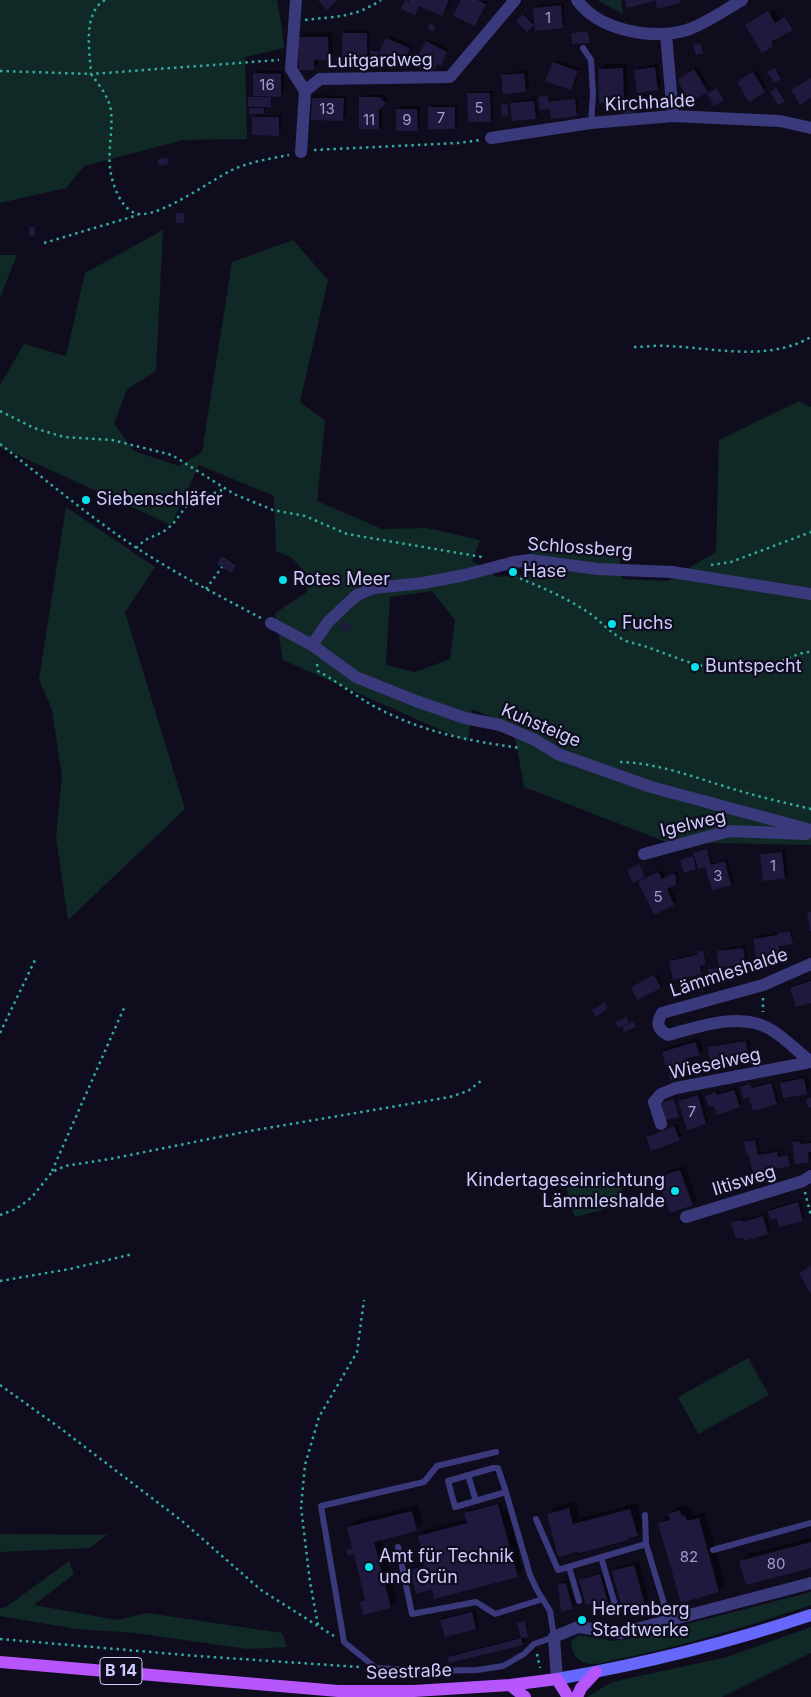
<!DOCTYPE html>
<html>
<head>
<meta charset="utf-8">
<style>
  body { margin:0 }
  canvas { display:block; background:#0f0c1e }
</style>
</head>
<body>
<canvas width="811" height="1697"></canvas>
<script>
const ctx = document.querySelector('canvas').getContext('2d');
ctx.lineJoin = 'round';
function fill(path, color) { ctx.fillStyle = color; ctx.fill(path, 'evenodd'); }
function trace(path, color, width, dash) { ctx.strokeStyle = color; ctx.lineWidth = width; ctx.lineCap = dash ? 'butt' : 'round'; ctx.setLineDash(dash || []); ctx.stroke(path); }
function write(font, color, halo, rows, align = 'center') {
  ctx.font = font + ' Inter,sans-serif'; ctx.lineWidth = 4.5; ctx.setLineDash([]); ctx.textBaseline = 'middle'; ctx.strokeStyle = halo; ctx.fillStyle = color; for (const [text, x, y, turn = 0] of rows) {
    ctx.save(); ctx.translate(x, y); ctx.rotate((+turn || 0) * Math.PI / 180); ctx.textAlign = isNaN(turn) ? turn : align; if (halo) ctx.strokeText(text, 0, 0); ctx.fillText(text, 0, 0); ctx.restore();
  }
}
const green = new Path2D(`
  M 0,0 L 277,0 L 282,28 L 284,48 L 245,57 L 247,139 L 183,140 L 84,166 L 66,188 L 0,203 Z
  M 597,0 L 621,0 L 623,14 Z
  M 163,230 L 156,371 L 127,389 L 114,424 L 134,451 L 179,466 L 202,452 L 232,262 L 293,240 L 328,280 L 300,402 L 325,421 L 317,501 L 382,529 L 427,528 L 480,540 L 472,561 L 497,577 L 533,574 L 529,542 L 619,553 L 622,579 L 667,581 L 716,552 L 719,440 L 799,401 L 811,407 L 811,845 L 666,842 L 524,787 L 513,726 L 472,709 L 468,742 L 283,660 L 275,613 L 307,592 L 306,573 L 292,558 L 276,551 L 274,496 L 199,465 L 171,525 L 0,447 L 0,385 L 24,344 L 66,356 L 85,273 ZM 432,591 L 455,620 L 450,659 L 415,672 L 386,665 L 390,597 Z
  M 0,255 L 17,255 L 0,297 Z
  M 66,507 L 155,567 L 125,612 L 185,809 L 68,920 L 56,837 L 62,776 L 52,710 L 39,679 Z
  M 617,1172 L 626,1204 L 575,1217 L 566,1186 Z
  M 748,1358 L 769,1395 L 698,1434 L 678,1397 Z
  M 0,1534 L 107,1535 L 90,1548 L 0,1552 Z
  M 69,1561 L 74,1574 L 34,1605 L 117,1620 L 147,1613 L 282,1633 L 287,1647 L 248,1649 L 136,1633 L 76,1629 L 0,1616 L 0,1608 L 6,1607 Z
  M 811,1592 L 811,1605 C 748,1626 684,1646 619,1659 C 609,1661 595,1666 585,1663 C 577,1661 573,1653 571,1646 L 572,1640 L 579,1635 L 613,1641 L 629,1639 Z
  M 811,1627 L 811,1653 L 722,1697 L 587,1697 L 612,1682 L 727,1657 Z`);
const shadow = new Path2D(`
  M 407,0 L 410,1 L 451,0 L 447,9 L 442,14 L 419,4 L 416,12 L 406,1 Z
  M 462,0 L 488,1 L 478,22 L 475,25 Z
  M 563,3 L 565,24 L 562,27 L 534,8 L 537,5 Z
  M 774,9 L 781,20 L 786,17 L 793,28 L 776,37 L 776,41 L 771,46 L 750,24 Z
  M 525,14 L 534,23 L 527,30 L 518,21 Z
  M 346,30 L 369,30 L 369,53 L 372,50 L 378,50 L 378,60 L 377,61 L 371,55 L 366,60 L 343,33 Z
  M 589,30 L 589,41 L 572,33 L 573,32 Z
  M 304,33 L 332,33 L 333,54 L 328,59 L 318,59 L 318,64 L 313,68 L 299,38 Z
  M 390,36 L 412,45 L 405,62 L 402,65 L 387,39 Z
  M 429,39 L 449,49 L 443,61 L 440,64 L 438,63 L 434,68 L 427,41 Z
  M 557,60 L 580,68 L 574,86 L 571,89 L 554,63 Z
  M 604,64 L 627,64 L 628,96 L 623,101 L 599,69 Z
  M 658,64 L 661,86 L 658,89 L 635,70 L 638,67 Z
  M 697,67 L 710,88 L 707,91 L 678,80 Z
  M 776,67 L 782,77 L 775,82 L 770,71 Z
  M 527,70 L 529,87 L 526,90 L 502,76 L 505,73 Z
  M 756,70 L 767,88 L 749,100 L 738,82 Z
  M 257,71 L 284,71 L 284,92 L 281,95 L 272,95 L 272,105 L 265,106 L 265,111 L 262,115 L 282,115 L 281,131 L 279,134 L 254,118 L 259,113 L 250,109 L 253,106 L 250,98 L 254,96 L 254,74 Z
  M 718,88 L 724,98 L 723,99 L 710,93 Z
  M 778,88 L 785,100 L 784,101 L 773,91 Z
  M 472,91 L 493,91 L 493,118 L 490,121 L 469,94 Z
  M 316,95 L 346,96 L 346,116 L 343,119 L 313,98 Z
  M 363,95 L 384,95 L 388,99 L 382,106 L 382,125 L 379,128 L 360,98 Z
  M 548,95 L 549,103 L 552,101 L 552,103 L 578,100 L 579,112 L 576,114 L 550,106 L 539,97 Z
  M 577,97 L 552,100 L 553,99 Z
  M 536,98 L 538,114 L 535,117 L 511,104 L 514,101 Z
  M 633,101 L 634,112 L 623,103 L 624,102 Z
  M 432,105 L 457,105 L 457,125 L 454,128 L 429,108 Z
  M 420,106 L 420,127 L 417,130 L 397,109 L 400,107 Z
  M 224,556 L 236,563 L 232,570 L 223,557 Z
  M 708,849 L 712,863 L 727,859 L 734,881 L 731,884 L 706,867 L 698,865 L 696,868 L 682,860 L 695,856 L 696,852 Z
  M 785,850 L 788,874 L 785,877 L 762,855 L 765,852 Z
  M 661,870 L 665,877 L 677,871 L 680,880 L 670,887 L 677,901 L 655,913 L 639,882 Z
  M 791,930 L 793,941 L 782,944 L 783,952 L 780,955 L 755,939 L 758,936 Z
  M 746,945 L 748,960 L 745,963 L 723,966 L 723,980 L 709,970 L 720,968 L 718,951 L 721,949 Z
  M 704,950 L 707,962 L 702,964 L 704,969 L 701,972 L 670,961 L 673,959 L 698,953 L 699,951 Z
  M 657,973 L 663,984 L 660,987 L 632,987 Z
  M 811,980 L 811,1001 L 792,988 L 795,985 Z
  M 700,1038 L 704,1050 L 699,1054 L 690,1057 L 691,1071 L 686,1075 L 669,1064 L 663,1052 L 668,1047 Z
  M 749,1039 L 752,1056 L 749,1059 L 710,1048 L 713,1045 Z
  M 807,1076 L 810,1089 L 807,1092 L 784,1097 L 781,1083 L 784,1080 Z
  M 773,1081 L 779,1100 L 776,1103 L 750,1095 L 742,1087 L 751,1084 L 752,1087 Z
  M 736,1087 L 742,1103 L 739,1106 L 715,1104 L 707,1096 L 710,1093 L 719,1090 L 720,1093 Z
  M 701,1093 L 708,1120 L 705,1123 L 680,1101 L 683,1098 Z
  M 675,1099 L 679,1114 L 678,1115 L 663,1103 Z
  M 677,1124 L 682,1136 L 679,1139 L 647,1137 L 650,1134 Z
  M 758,1138 L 761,1153 L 780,1150 L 781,1156 L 789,1154 L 791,1164 L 754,1172 L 750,1153 L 745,1143 L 748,1140 Z
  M 803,1139 L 803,1142 L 811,1141 L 811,1159 L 809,1161 L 793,1143 L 796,1140 Z
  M 685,1166 L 697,1200 L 692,1204 L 659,1178 L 664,1173 Z
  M 800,1200 L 805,1217 L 802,1220 L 777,1217 L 769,1211 L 772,1208 Z
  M 766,1214 L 770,1230 L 767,1233 L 743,1236 L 733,1223 L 736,1220 L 745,1217 L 745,1220 Z
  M 501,1502 L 503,1510 L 507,1508 L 523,1570 L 517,1576 L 432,1588 L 411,1570 L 414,1567 L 426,1564 L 419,1536 L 425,1530 L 467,1519 L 466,1513 L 469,1510 Z
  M 575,1502 L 580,1518 L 637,1503 L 643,1528 L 637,1535 L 630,1536 L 627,1539 L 580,1551 L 548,1514 L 555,1507 Z
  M 418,1505 L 423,1524 L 416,1530 L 381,1539 L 397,1600 L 390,1607 L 362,1602 L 366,1597 L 355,1553 L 348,1550 L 353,1545 L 348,1528 L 355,1521 Z
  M 687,1505 L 688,1510 L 692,1510 L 693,1515 L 705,1512 L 725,1585 L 719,1591 L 681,1601 L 660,1523 L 666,1517 L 670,1516 L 669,1514 L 676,1508 Z
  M 811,1538 L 811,1566 L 741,1561 L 747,1554 Z
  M 639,1561 L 649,1599 L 644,1604 L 614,1571 L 618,1567 Z
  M 603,1572 L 614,1610 L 611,1613 L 602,1615 L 598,1600 L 581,1580 L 584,1577 Z
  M 563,1581 L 569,1581 L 575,1605 L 572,1608 L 560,1584 Z
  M 475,1610 L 479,1625 L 476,1628 L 442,1620 L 444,1617 Z
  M 526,1620 L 529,1634 L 524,1636 L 525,1641 L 522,1644 L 449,1657 L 452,1654 L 522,1637 L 518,1623 Z`);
const building = new Path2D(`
  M 318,0 L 337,0 L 327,10 Z
  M 405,0 L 409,2 L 409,0 L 449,0 L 442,16 L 419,6 L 415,15 L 401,9 Z
  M 461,0 L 477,0 L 486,4 L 475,26 L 453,16 Z
  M 625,0 L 654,0 L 654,1 L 627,8 Z
  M 655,0 L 679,0 L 680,3 L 657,9 Z
  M 561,5 L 563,28 L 535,31 L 533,8 Z
  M 768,11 L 775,23 L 785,17 L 793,30 L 772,41 L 772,47 L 762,53 L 745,25 Z
  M 523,14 L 534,25 L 527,32 L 516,21 Z
  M 430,23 L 435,26 L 433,31 L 427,29 Z
  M 588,31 L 590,43 L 572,44 L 571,33 Z
  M 342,33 L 367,33 L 367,61 L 342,61 Z
  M 298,37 L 328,37 L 329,60 L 314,60 L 314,70 L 299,70 Z
  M 386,38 L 410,48 L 402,66 L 378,55 Z
  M 426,41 L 447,52 L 441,66 L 437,64 L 435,69 L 422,70 L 413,65 Z
  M 700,43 L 703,53 L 696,55 L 693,45 Z
  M 370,51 L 378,51 L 378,62 L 370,62 Z
  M 553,62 L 578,71 L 571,90 L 545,81 Z
  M 655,67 L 658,90 L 637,93 L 634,70 Z
  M 623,68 L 624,102 L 599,103 L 598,69 Z
  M 775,68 L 781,79 L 774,83 L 767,72 Z
  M 694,69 L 708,92 L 690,102 L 677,80 Z
  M 753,72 L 765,92 L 749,102 L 737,82 Z
  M 253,73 L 281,74 L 281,97 L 253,96 Z
  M 524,73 L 526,92 L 503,94 L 501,75 Z
  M 811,78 L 811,98 L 800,105 L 791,90 Z
  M 717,88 L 724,100 L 714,106 L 707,94 Z
  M 777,88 L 785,102 L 778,105 L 770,92 Z
  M 467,93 L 490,93 L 491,122 L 468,122 Z
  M 548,95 L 548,102 L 575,99 L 577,116 L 551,119 L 550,109 L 540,110 L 538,97 Z
  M 248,97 L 271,97 L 271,107 L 248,107 Z
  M 359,97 L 380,97 L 386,103 L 379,110 L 379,129 L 359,129 Z
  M 312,98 L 344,98 L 343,121 L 311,120 Z
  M 534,101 L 536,119 L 512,121 L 510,103 Z
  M 632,102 L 634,113 L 623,114 L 621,103 Z
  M 507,104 L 508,115 L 502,116 L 501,105 Z
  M 428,107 L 455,107 L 455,129 L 428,129 Z
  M 249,108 L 264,108 L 264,114 L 249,114 Z
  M 396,109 L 417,109 L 418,131 L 396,131 Z
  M 252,117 L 279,117 L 279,136 L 252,135 Z
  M 167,157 L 169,164 L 159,166 L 157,160 Z
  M 176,213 L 184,213 L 184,223 L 176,223 Z
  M 29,227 L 35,227 L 35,236 L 29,236 Z
  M 222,556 L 236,565 L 231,573 L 217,564 Z
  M 345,620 L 351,628 L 345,633 L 339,625 Z
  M 707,849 L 711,865 L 725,861 L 731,885 L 712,891 L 705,867 L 698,869 L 693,853 Z
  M 782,852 L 785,878 L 763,881 L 760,854 Z
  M 693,856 L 696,869 L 684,873 L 680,860 Z
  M 639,864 L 645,877 L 633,883 L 627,870 Z
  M 658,872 L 662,879 L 674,873 L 677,879 L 675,880 L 677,884 L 667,889 L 674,905 L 654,915 L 638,882 Z
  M 811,912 L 811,931 L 810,931 L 807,913 Z
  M 790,931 L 793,944 L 779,946 L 781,956 L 757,960 L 753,939 L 778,935 L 777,933 Z
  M 743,948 L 746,964 L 722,967 L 724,981 L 709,983 L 708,969 L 719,968 L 717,951 Z
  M 703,950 L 706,964 L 700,966 L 701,974 L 673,980 L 669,961 L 697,955 L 697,952 Z
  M 654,975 L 661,988 L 637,1000 L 631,987 Z
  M 811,981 L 811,1003 L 796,1007 L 790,988 Z
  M 604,1002 L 608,1008 L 596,1017 L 592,1011 Z
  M 626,1017 L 629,1023 L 618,1028 L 615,1022 Z
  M 633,1022 L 636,1027 L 624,1032 L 622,1027 Z
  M 746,1041 L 749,1060 L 711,1066 L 708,1047 Z
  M 695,1042 L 700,1055 L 685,1059 L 687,1077 L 670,1080 L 668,1066 L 666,1067 L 662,1052 Z
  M 804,1078 L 807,1094 L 783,1098 L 780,1083 Z
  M 771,1083 L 777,1104 L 753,1111 L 749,1097 L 743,1099 L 740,1087 L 750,1084 L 752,1088 Z
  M 734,1090 L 740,1107 L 717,1115 L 714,1106 L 709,1107 L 705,1096 L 716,1092 L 717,1095 Z
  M 698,1095 L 706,1124 L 687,1130 L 678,1101 Z
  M 811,1098 L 811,1107 L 808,1108 L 806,1099 Z
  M 674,1099 L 679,1117 L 665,1120 L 660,1103 Z
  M 674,1126 L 680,1140 L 651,1151 L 646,1137 Z
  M 755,1140 L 758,1155 L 777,1152 L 778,1157 L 788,1155 L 790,1166 L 753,1173 L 749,1155 L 746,1155 L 744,1142 Z
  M 800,1141 L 801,1144 L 811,1143 L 811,1152 L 808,1152 L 809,1162 L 795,1164 L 792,1142 Z
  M 680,1170 L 693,1205 L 670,1213 L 657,1177 Z
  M 798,1202 L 803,1221 L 779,1227 L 777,1218 L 770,1220 L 768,1211 Z
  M 763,1216 L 768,1234 L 744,1241 L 743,1237 L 736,1239 L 731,1222 L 742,1220 L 743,1222 Z
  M 811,1266 L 811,1294 L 799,1273 Z
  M 498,1504 L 518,1577 L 434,1599 L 432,1589 L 416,1594 L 409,1570 L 425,1566 L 418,1536 L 467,1523 L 464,1513 Z
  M 569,1508 L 573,1524 L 630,1509 L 638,1536 L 628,1538 L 628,1540 L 579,1553 L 579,1551 L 558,1557 L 547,1514 Z
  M 680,1510 L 682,1516 L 685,1515 L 687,1521 L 699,1518 L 719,1592 L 681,1603 L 658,1523 L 670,1520 L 668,1514 Z
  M 412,1511 L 417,1531 L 374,1542 L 391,1608 L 363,1615 L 360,1602 L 365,1600 L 354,1554 L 348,1556 L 346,1550 L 352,1548 L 347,1527 Z
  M 811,1542 L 811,1568 L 746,1585 L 739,1561 Z
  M 634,1565 L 645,1605 L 623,1611 L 612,1571 Z
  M 600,1574 L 611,1614 L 601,1617 L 597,1602 L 586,1605 L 579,1580 Z
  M 566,1583 L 573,1609 L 561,1612 L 558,1584 Z
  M 472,1612 L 476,1629 L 445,1637 L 440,1620 Z
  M 525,1621 L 528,1637 L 521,1638 L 517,1623 Z
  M 521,1638 L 523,1645 L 449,1663 L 448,1657 Z`);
const path = new Path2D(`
  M 105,0 C 82,13 90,52 91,74 L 279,60
  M 305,20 C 336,16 354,18 381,0
  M 0,71 L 91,74 C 99,85 109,97 111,111 C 113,130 108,149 110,168 C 112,184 122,215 142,214 C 164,214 209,182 230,171 C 248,162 269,159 289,155
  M 314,150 L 458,143 L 480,140
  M 44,243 L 138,215
  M 634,347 C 645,347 657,345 668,346 C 716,348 767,362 811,337
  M 0,411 L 34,428 L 64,437 L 112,440 L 172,455 L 234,494 L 273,510 L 305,516 L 347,534 L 482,557
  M 0,444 C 37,473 74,504 112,531 C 159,565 210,591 261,618
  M 136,548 L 145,540 L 163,532 L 172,525 L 188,504 L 224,489
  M 711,565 L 731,562 L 811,532
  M 514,576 C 541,587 568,598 592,615 C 602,623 610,632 622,639 C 629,643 639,644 647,647 C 672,656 699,668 727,670 C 742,671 758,671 772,665 C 785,661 797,652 811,652
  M 206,589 L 222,567
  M 317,664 L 318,671 C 336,681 353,694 370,704 C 418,731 467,741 521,748
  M 620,762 C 661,763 701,780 740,791 C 763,798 787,803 811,809
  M 763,998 L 763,1012
  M 0,1033 L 35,960
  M 52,1171 L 124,1008
  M 805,1192 L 811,1216
  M 0,1215 L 16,1209 L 32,1197 L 52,1172 L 65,1166 L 110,1159 L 244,1132 L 450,1097 L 468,1091 L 481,1081
  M 0,1281 L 70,1269 L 133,1254
  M 0,1385 L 60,1428 L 182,1521 L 261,1590 L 334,1636
  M 318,1625 L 310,1582 L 301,1507 L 305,1465 L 319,1417 L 357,1352 L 364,1300
  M 0,1639 L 197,1656 L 359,1667
  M 537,1654 L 540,1668`);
const service = new Path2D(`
  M 583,48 L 591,60 L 593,94 L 591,123
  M 496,1452 L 437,1466 L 424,1482 L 321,1506 L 344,1642 L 376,1668 L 432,1671 L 477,1670 L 503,1666 L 524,1654 L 534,1644 L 554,1637 L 550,1611 L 537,1590 L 530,1575 L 506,1492 L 455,1507 L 448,1481 L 493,1468 L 498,1468 L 506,1492
  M 468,1475 L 476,1501
  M 536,1519 L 558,1570 L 646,1544 L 645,1515
  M 646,1544 L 669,1620
  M 398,1547 L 412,1614 L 476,1602 L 495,1614 L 543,1599
  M 713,1550 L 811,1523
  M 601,1557 L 616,1608
  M 569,1567 L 579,1601`);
const minor = new Path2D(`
  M 296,0 L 291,69 L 305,91
  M 577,0 C 599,31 653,40 687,30 C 705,24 725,10 742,0
  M 666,34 L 673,116
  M 491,138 L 591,123 L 673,116 L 780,121 L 811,128
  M 301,152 L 305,91 L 320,79 L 450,77 L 515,0
  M 271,623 L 312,645 L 356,677 L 416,701 L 465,718 L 500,725 L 535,740 L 558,754 L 651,787 L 811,830
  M 312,645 L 328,622 L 346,605 L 357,595 L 374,588 L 423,583 L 465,575 L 514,562 L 530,560 L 598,569 L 672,572 L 811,594
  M 644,854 L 729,831 L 806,834
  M 811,964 L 763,985 L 662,1013 C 656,1023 657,1029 668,1035 C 698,1027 739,1012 768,1028 C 782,1035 798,1052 811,1062
  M 661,1124 L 654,1102 L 661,1094 L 676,1088 L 811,1062
  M 686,1217 L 803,1181 L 811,1176
  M 557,1679 L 554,1637 L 578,1627 L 621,1633 L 811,1583`);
const secondary = new Path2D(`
  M 557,1679 C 643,1664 728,1643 811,1615`);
const primary = new Path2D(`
  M 0,1662 L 338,1691 L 414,1691 L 510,1685 L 557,1679
  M 557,1679 L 568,1697
  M 510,1685 L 525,1697
  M 577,1697 L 581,1688 L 596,1672`);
const markers = [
  [86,500,5,"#07e1ee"],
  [513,572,5,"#07e1ee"],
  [283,580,5,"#07e1ee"],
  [612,624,5,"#07e1ee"],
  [695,667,5,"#07e1ee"],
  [675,1191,5,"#07e1ee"],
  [369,1567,5,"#07e1ee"],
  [582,1620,5,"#07e1ee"]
];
const numberNames = [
  ["1",548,18],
  ["16",267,85],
  ["5",479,108],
  ["13",327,109],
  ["7",441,118],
  ["11",369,120],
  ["9",407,120],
  ["1",773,866],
  ["3",718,876],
  ["5",658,897],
  ["7",692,1112],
  ["82",689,1557],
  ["80",776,1564]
];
const shields = [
  [121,1671,42]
];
const shieldNames = [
  ["B 14",121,1671]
];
const streetNames = [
  ["Luitgardweg",380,61,-1],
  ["Kirchhalde",650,103,-3],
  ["Schlossberg",580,548,4],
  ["Kuhsteige",541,726,23],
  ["Igelweg",693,824,-13],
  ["Lämmleshalde",729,973,-18],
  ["Wieselweg",715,1064,-12],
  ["Iltisweg",744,1181,-17],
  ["Seestraße",409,1672,-2]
];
const poiNames = [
  ["Siebenschläfer",96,500],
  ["Hase",523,572],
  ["Rotes Meer",293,580],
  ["Fuchs",622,624],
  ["Buntspecht",705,667],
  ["Kindertageseinrichtung",665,1181,"right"],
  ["Lämmleshalde",665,1202,"right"],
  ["Amt für Technik",379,1557],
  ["und Grün",379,1578],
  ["Herrenberg",592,1610],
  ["Stadtwerke",592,1631]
];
fill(green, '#102826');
fill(shadow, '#0007');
fill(building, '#1f193e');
trace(path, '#30ac9f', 2.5, [2.5, 4]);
trace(service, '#39397c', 6);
trace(minor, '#39397c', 12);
trace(secondary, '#6568fb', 12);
trace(primary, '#b555fa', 12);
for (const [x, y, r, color] of markers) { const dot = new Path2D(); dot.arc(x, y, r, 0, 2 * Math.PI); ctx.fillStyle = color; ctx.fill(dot); trace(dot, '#0f0c1e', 2); }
write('15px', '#a29ece', null, numberNames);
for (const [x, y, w] of shields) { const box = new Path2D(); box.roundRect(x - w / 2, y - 13.5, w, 27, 4); ctx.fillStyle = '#0f0c1e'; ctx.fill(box); trace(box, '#cecbfe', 1); }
write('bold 16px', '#cecbfe', null, shieldNames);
write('18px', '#cecbfe', '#0f0c1e', streetNames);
write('18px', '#cecbfe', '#0f0c1e', poiNames, 'left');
</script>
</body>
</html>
